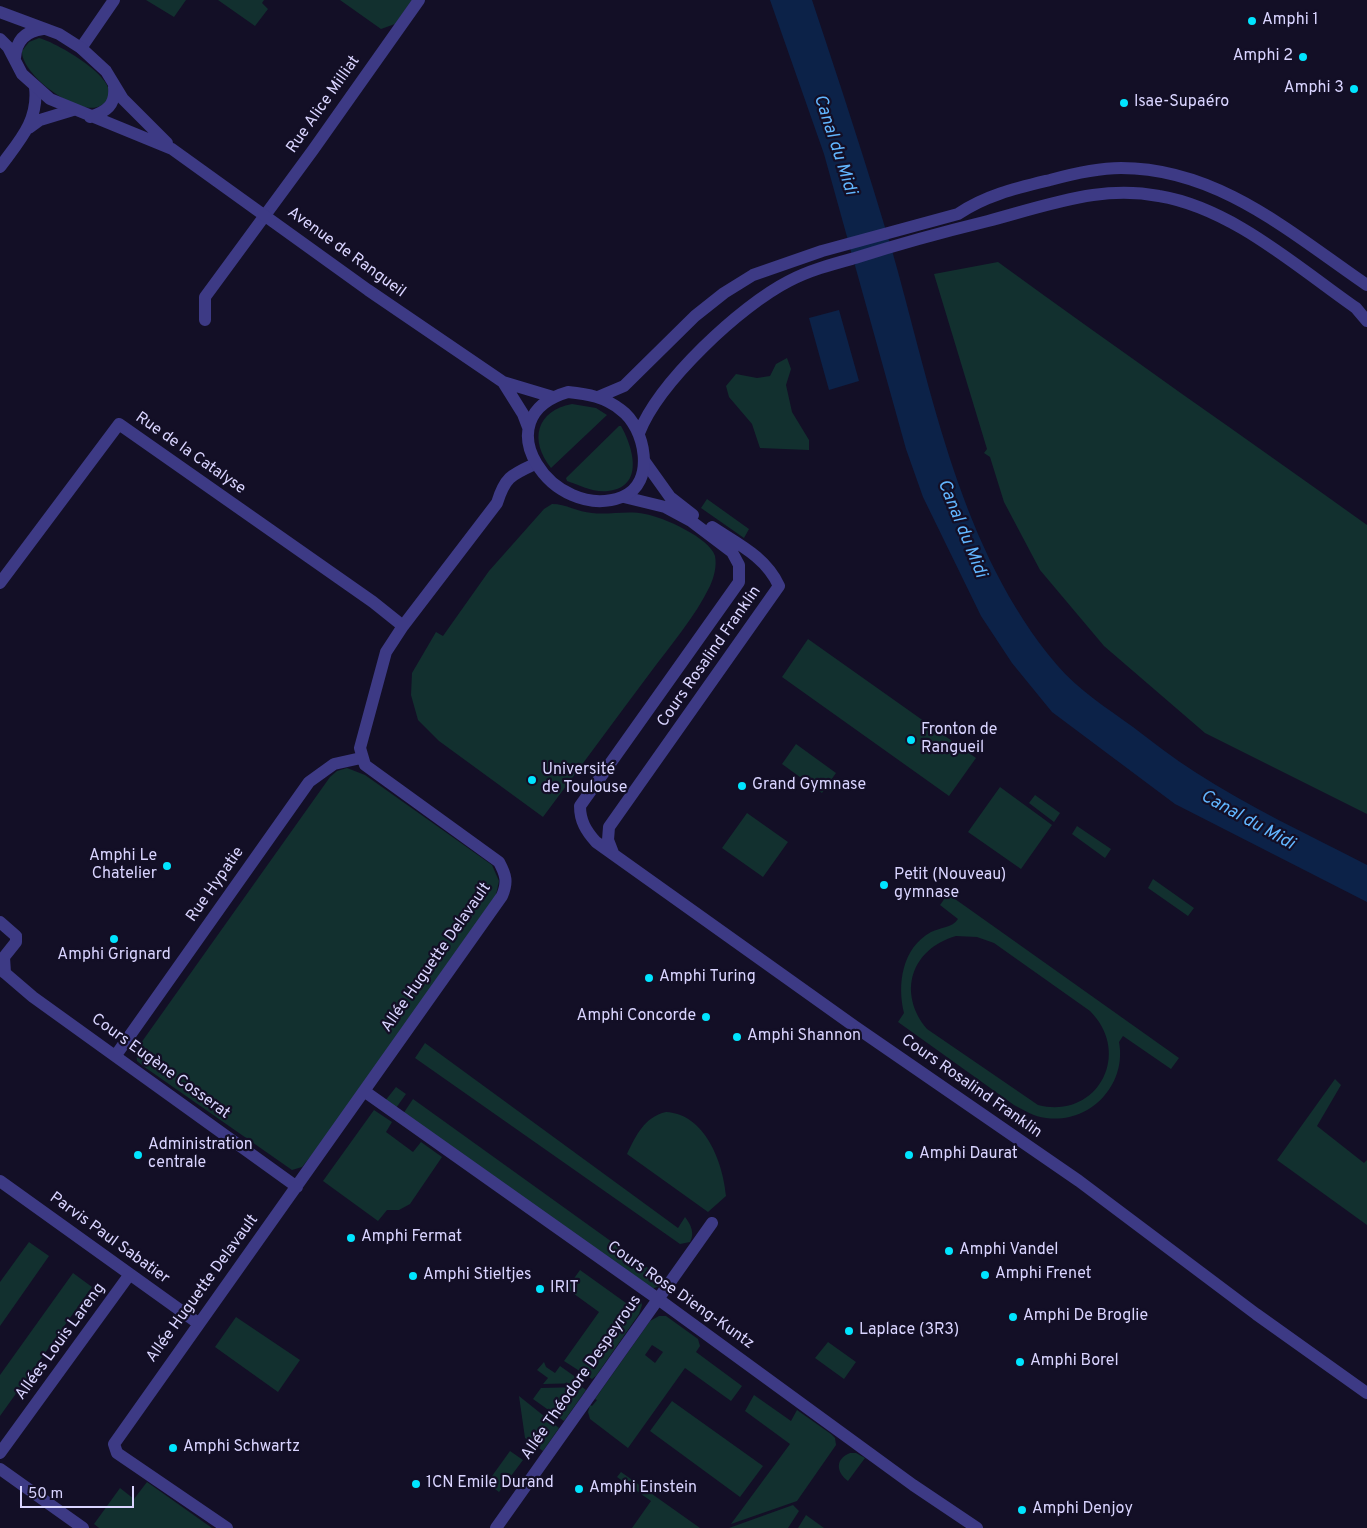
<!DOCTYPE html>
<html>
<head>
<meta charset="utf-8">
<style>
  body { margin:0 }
  #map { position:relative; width:1367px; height:1528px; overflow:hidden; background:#130f26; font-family:Overpass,sans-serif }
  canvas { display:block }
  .scale { position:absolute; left:20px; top:1486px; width:114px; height:22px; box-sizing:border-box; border:2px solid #d9d4ff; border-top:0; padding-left:6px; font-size:15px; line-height:18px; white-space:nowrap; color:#d9d4ff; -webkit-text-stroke:4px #130f26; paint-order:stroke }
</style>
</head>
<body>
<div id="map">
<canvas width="1367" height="1528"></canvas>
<div class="scale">50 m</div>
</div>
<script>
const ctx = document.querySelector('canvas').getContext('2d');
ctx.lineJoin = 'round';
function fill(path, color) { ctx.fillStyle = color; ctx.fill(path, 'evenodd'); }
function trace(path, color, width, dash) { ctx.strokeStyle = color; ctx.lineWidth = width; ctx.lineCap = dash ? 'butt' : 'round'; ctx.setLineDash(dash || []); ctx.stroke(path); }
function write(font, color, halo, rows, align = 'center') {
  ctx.font = font + ' Overpass,sans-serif'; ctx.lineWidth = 4.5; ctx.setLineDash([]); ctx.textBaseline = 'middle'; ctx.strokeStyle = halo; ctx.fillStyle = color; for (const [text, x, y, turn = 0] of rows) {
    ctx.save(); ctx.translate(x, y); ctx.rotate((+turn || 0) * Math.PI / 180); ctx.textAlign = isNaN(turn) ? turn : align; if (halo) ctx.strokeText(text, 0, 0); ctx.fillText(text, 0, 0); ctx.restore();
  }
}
const green = new Path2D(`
  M 146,0 L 186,0 L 174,17 Z
  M 218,0 L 264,0 L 262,3 L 268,9 L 255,26 Z
  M 340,0 L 412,0 L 395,24 L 381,29 Z
  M 39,38 C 56,42 137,87 100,106 C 79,117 21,75 22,51 L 29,42 Z
  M 998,262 C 1120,351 1244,437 1367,525 L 1367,814 L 1205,733 L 1104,646 L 1040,570 L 1004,502 L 990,457 L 984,453 L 987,449 L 934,274 Z
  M 787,358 L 791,369 L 786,385 L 792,412 L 809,440 L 809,450 L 760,448 L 752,424 L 729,397 L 726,386 L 736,374 L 757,378 L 770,376 L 776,364 Z
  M 572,404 L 596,408 L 607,415 L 551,468 C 529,440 536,411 572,404 Z
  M 619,426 L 621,426 C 633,447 645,487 608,491 C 594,493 579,485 567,481 L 566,478 Z
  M 707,499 L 749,529 L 744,538 L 701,508 Z
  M 552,504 C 566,504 578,512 592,513 C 609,515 628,510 645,514 C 663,517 710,538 715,556 C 717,566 714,577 710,586 C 695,617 670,646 650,673 C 614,721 579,769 543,817 L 439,741 L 418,720 L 411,695 L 412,673 L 436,632 L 443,636 L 489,571 L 544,509 Z
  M 808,639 L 976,758 L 949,796 L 782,677 Z
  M 796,744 L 836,773 L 822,793 L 782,764 Z
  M 347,768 L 365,775 L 492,865 L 499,881 L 496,895 L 316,1150 L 302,1167 L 292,1170 L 143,1066 L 137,1061 L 136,1050 L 330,777 L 337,771 Z
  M 1000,787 L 1052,825 L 1021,869 L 968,832 Z
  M 1035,795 L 1060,813 L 1054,822 L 1029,803 Z
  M 747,813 L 788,842 L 763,877 L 722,848 Z
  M 1077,826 L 1111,849 L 1105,858 L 1072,834 Z
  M 1153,879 L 1194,908 L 1188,916 L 1148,888 Z
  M 948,894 L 1179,1058 L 1171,1069 L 1123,1036 L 1119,1042 C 1127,1085 1090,1124 1046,1118 C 1034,1117 1024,1110 1014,1105 L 898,1022 L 904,1013 C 897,984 902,948 931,932 C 941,927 952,928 958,919 L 940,905 ZM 956,936 L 977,937 L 994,943 L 1090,1011 C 1133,1054 1097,1120 1038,1105 L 927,1029 C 897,993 911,949 956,936 Z
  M 425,1043 L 678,1228 L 685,1217 C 691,1225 695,1233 690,1242 L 680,1244 L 415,1058 Z
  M 1335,1079 L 1341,1085 L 1317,1126 L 1364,1163 L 1367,1160 L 1367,1225 L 1277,1160 Z
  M 396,1087 L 406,1094 L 396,1108 L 385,1101 Z
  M 413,1099 L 658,1275 L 661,1281 L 659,1286 L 652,1289 L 403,1114 Z
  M 374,1110 L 392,1122 L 386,1132 L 413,1152 L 421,1142 L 442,1157 L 410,1204 L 399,1210 L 387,1210 L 378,1221 L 323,1181 Z
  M 666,1112 C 705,1114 723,1162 726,1196 L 708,1212 L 627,1154 C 636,1136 644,1117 666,1112 Z
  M 29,1242 L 49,1256 L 0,1326 L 0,1282 Z
  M 580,1270 L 633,1308 L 640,1298 L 642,1305 L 639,1314 L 596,1376 L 592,1379 L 564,1361 L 599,1312 L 570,1291 L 570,1284 Z
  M 73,1273 L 92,1287 L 0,1416 L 0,1375 Z
  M 659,1316 L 666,1316 L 698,1339 L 700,1346 L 696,1352 L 742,1386 L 731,1401 L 685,1368 L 628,1448 L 590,1419 L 588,1412 L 590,1405 L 592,1406 L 597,1400 L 595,1399 L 650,1321 ZM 652,1345 L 663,1352 L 655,1363 L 645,1355 Z
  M 236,1317 L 300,1360 L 278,1392 L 215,1347 Z
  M 828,1342 L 856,1362 L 844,1379 L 815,1358 Z
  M 544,1362 L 546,1367 L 555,1373 L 560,1366 L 584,1383 L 543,1384 L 548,1378 L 537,1370 Z
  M 582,1387 L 586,1390 L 564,1421 L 533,1399 L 541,1388 Z
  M 754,1395 L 791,1421 L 797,1410 L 831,1434 L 835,1438 L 836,1445 L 797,1501 L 731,1524 L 790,1444 L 745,1411 Z
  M 519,1396 L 559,1428 L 543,1451 L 525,1438 Z
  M 672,1401 L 763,1466 L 740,1497 L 650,1431 Z
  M 510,1451 L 523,1460 L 499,1492 L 487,1483 Z
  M 850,1453 L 856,1453 L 865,1458 L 848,1481 C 836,1472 835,1459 850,1453 Z
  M 621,1472 L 700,1528 L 632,1528 L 651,1501 L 617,1477 Z
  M 147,1482 L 212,1528 L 99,1528 L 94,1524 L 120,1488 L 134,1499 Z
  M 793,1505 L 799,1511 L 788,1528 L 729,1528 Z
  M 806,1515 L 824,1528 L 798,1528 Z`);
const water = new Path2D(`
  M 770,0 L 812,0 C 840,84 868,169 893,254 C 933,395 960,550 1057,665 C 1078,690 1107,708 1133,727 C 1153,742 1173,758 1195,772 C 1247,806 1311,836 1367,865 L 1367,902 L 1175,804 L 1052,712 L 1012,663 L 981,616 L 923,497 L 906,449 L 824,154 Z
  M 839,310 L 859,381 L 829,390 L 809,318 Z`);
const minor = new Path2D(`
  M 81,48 L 114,0
  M 29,128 L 40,120 L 73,110
  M 0,167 C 19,141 39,121 35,87
  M 205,320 L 205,297 L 313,150 L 419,0
  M 645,462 L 670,497 L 693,515
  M 624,497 L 665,507 L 691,521 L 732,552 L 739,565 L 739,582 L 580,806 C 580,821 586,831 596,842 L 854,1026 L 1079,1181 L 1256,1314 L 1367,1393
  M 0,583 L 119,424 L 373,602 L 403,626
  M 613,853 L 608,840 L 609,827 L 779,586 C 766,557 738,544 712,527
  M 0,922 L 16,936 L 16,942 L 4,957 L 5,973 L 0,969
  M 5,973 L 33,997 L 297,1187
  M 116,1055 L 309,782 L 334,764 L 361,758
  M 364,1091 L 658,1299 L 913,1485 L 977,1528
  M 0,1181 L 198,1323
  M 0,1453 L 130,1274
  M 0,1469 L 83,1528
  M 227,1528 L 117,1453 L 114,1444 L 502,896 C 508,882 506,875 499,862 L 365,765 L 360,748 L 386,652 L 403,626 L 497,503 C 505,477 511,475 535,464
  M 496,1528 L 712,1223`);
const tertiary = new Path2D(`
  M 0,12 L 59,34 L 81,48 L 106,71 L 123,99 L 167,143
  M 0,39 L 8,47 L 22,74 L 50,99 L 172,149 L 368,290 L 503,382 L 553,397
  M 15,58 C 16,40 26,31 43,29
  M 90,117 C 106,112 116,105 114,87
  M 503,382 L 523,414 L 528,427
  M 568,392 C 588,394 605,397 621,410 C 645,427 657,484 622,497 C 553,523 481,417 568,392 Z
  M 598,397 L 624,386 L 695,316 L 724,293 L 753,275 L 822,251 L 958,214 C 986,195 1017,188 1050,180 C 1072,174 1098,168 1121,168 C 1218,168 1291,233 1367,285
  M 639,433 C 659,382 740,306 789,281 C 810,270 833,264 855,258 C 899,244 943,232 988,221 C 1022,212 1058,200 1093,195 C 1114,192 1138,192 1159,196 C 1232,208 1297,267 1356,308 L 1367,321`);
const markers = [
  [1252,21,5,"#00e5ff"],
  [1303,57,5,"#00e5ff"],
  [1354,89,5,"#00e5ff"],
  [1124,103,5,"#00e5ff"],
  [911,740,5,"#00e5ff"],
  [532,780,5,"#00e5ff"],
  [742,786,5,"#00e5ff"],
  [167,866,5,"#00e5ff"],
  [884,885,5,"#00e5ff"],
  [114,939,5,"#00e5ff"],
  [649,978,5,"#00e5ff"],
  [706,1017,5,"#00e5ff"],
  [737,1037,5,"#00e5ff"],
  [138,1155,5,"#00e5ff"],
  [909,1155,5,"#00e5ff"],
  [351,1238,5,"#00e5ff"],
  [949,1251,5,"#00e5ff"],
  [985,1275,5,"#00e5ff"],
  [413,1276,5,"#00e5ff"],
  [540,1289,5,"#00e5ff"],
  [1013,1317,5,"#00e5ff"],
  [849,1331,5,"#00e5ff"],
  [1020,1362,5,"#00e5ff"],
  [173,1448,5,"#00e5ff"],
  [416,1484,5,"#00e5ff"],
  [579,1489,5,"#00e5ff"],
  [1022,1510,5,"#00e5ff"]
];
const poiNames = [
  ["Amphi 1",1262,21],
  ["Amphi 2",1293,57,"right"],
  ["Amphi 3",1344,89,"right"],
  ["Isae-Supaéro",1134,103],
  ["Fronton de",921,731],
  ["Rangueil",921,749],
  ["Université",542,771],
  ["de Toulouse",542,789],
  ["Grand Gymnase",752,786],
  ["Amphi Le",157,857,"right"],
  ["Chatelier",157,875,"right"],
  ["Petit (Nouveau)",894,876],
  ["gymnase",894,894],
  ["Amphi Grignard",114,956,"center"],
  ["Amphi Turing",659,978],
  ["Amphi Concorde",696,1017,"right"],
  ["Amphi Shannon",747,1037],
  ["Administration",148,1146],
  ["centrale",148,1164],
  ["Amphi Daurat",919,1155],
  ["Amphi Fermat",361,1238],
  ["Amphi Vandel",959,1251],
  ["Amphi Frenet",995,1275],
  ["Amphi Stieltjes",423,1276],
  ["IRIT",550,1289],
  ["Amphi De Broglie",1023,1317],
  ["Laplace (3R3)",859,1331],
  ["Amphi Borel",1030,1362],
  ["Amphi Schwartz",183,1448],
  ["1CN Emile Durand",426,1484],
  ["Amphi Einstein",589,1489],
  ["Amphi Denjoy",1032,1510]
];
const streetNames = [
  ["Rue Alice Milliat",324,105,-55],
  ["Avenue de Rangueil",346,253,36],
  ["Rue de la Catalyse",190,454,35],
  ["Cours Rosalind Franklin",710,657,-55],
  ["Rue Hypatie",216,885,-55],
  ["Allée Huguette Delavault",437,958,-55],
  ["Cours Eugène Cosserat",160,1067,36],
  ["Cours Rosalind Franklin",971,1087,35],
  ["Parvis Paul Sabatier",109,1239,36],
  ["Allée Huguette Delavault",203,1289,-54],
  ["Cours Rose Dieng-Kuntz",680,1296,35],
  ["Allées Louis Lareng",61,1342,-54],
  ["Allée Théodore Despeyrous",582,1378,-55]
];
const waterNames = [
  ["Canal du Midi",834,145,72],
  ["Canal du Midi",961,529,68],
  ["Canal du Midi",1247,821,29]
];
fill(green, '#12302f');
fill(water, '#0c2248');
trace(minor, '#3d3a85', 12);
trace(tertiary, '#3d3a85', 12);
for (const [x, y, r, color] of markers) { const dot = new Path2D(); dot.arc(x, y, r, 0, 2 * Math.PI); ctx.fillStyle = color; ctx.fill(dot); trace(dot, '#130f26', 2); }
write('16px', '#d9d4ff', '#130f26', poiNames, 'left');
write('16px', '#d9d4ff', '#130f26', streetNames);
write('italic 18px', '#62b6ff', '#130f26', waterNames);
</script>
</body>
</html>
